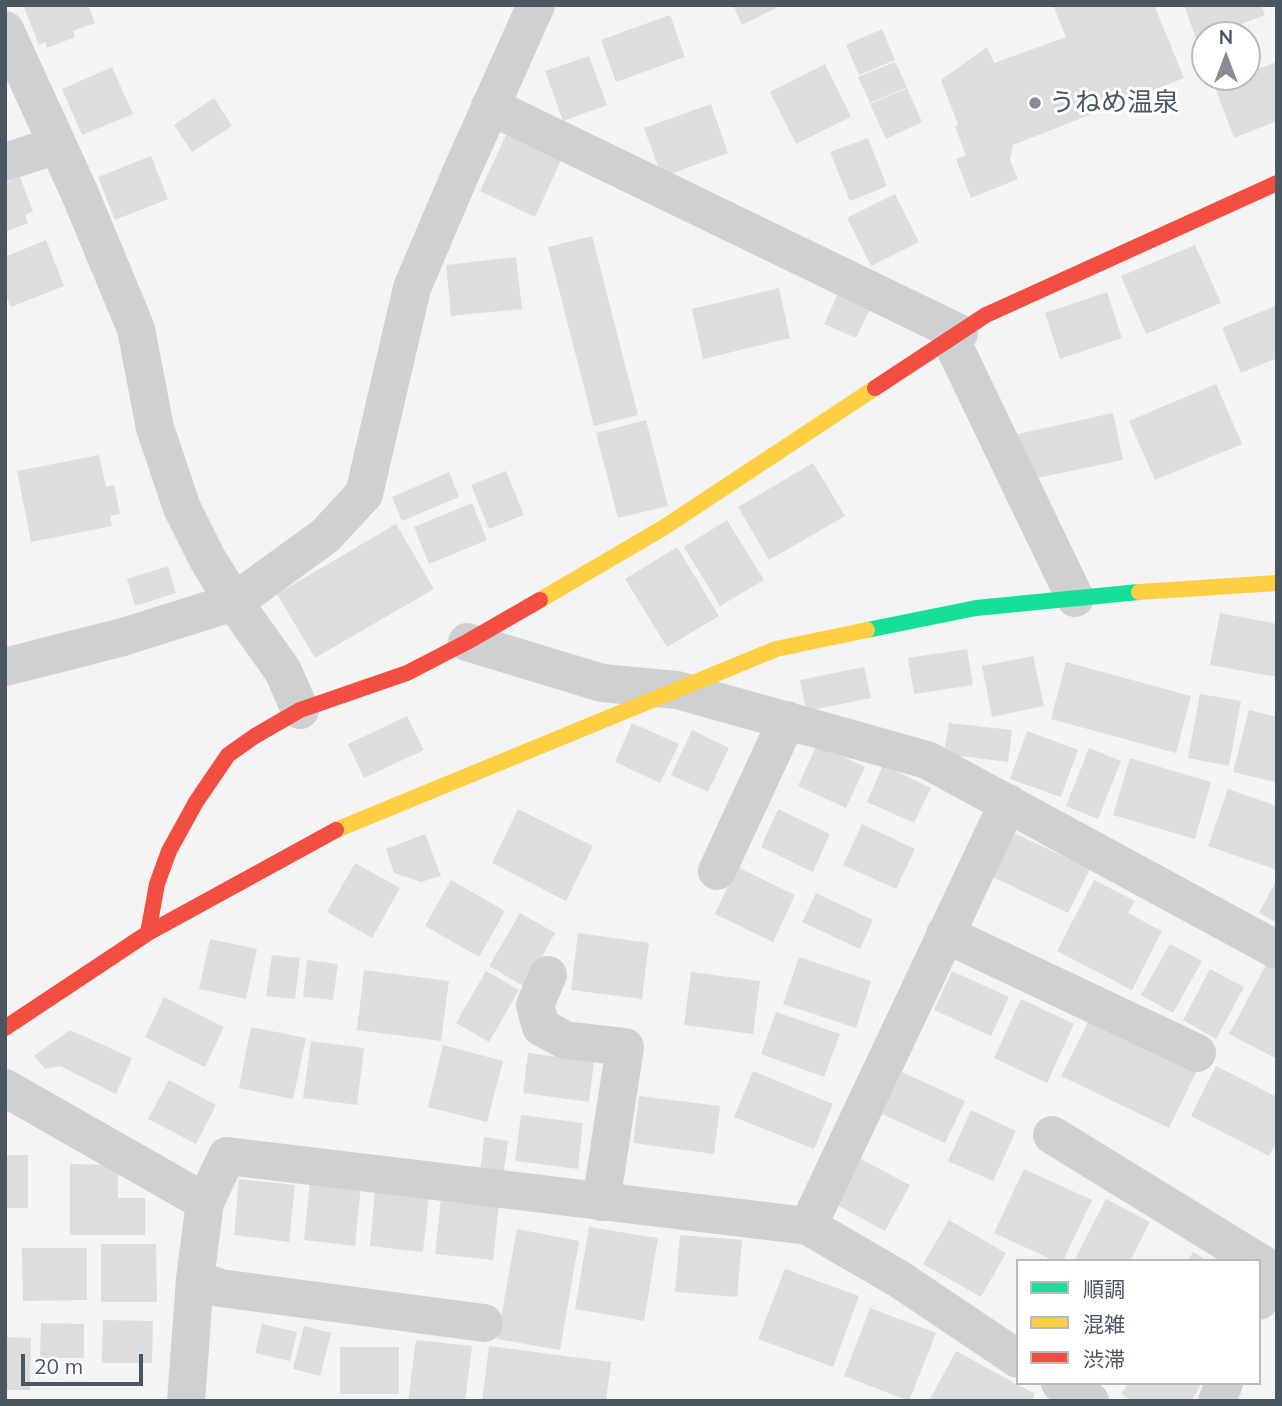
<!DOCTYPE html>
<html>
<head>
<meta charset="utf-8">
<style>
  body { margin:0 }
  #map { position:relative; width:1282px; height:1406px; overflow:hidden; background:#f4f4f4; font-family:Mulish,"Noto Sans JP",sans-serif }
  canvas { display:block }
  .frame { position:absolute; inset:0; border:7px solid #4a5661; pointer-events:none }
  .legend { position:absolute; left:1016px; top:1259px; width:245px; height:126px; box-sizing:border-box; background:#fff; border:2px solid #b7bbc0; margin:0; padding:9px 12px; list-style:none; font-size:21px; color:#4a5661 }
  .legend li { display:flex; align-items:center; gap:14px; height:35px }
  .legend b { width:35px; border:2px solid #b7bbc0 }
  .north { position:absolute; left:1191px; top:21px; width:70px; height:70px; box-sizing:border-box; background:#fff; border:2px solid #b7bbc0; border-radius:50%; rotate:0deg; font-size:19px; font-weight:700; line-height:28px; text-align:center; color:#4a5661 }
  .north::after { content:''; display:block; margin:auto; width:24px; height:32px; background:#868d94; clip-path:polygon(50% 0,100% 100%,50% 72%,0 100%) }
  .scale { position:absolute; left:21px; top:1354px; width:122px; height:32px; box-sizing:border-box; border:4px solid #4a5661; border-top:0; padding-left:9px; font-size:21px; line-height:24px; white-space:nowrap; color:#4a5661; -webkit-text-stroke:5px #fff; paint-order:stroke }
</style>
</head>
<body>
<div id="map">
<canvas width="1282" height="1406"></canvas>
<div class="frame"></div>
<ul class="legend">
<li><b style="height:9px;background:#16e098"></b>順調</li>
<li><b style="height:9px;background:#ffcf43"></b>混雑</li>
<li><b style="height:9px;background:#f24e42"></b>渋滞</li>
</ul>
<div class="north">N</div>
<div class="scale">20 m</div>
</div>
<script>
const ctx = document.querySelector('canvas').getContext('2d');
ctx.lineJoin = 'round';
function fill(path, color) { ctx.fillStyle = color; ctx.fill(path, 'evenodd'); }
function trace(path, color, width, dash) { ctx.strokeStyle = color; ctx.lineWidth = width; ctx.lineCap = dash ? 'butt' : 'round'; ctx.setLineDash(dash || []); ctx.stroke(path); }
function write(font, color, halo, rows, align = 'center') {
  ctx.font = font + ' Mulish,"Noto Sans JP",sans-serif'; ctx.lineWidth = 6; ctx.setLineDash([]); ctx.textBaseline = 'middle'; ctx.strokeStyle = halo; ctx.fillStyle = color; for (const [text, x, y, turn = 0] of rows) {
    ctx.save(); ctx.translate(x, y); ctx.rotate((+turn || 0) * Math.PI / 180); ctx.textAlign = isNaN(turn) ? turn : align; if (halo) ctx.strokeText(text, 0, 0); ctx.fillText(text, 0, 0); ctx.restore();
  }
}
const building = new Path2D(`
  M 23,5 L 88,5 L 95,23 L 73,31 L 75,37 L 47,48 L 45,42 L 39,45 Z
  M 733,5 L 782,5 L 742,25 Z
  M 1053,5 L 1154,5 L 1184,78 L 1013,145 L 1010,160 L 1018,179 L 971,198 L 956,159 L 966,155 L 955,127 L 958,125 L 941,80 L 987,47 L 994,63 L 1066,37 Z
  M 1184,5 L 1261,5 L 1265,15 L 1212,35 L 1205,35 L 1205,38 L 1197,41 Z
  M 670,15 L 685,57 L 616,82 L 601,40 Z
  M 882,29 L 895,60 L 859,75 L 846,45 Z
  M 589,56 L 607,105 L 563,121 L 545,71 Z
  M 895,62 L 907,87 L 870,103 L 858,77 Z
  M 1277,62 L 1277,121 L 1234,138 L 1214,85 L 1237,77 L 1247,77 L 1247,73 Z
  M 825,64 L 851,117 L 796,144 L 770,92 Z
  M 112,67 L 133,114 L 82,135 L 62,89 Z
  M 907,88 L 922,122 L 886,139 L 870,104 Z
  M 214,98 L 232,126 L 192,152 L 174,125 Z
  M 711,104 L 728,153 L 662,177 L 644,128 Z
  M 507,133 L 562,158 L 535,217 L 480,191 Z
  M 868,138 L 887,186 L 850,201 L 830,152 Z
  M 151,156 L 168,199 L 115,220 L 98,177 Z
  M 20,177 L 33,211 L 25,215 L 28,223 L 5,232 L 5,183 Z
  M 895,194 L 919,242 L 871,266 L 847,218 Z
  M 592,236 L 638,415 L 594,426 L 548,247 Z
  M 46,240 L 64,286 L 11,307 L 5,295 L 5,257 Z
  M 1195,245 L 1221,303 L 1146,334 L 1121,276 Z
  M 516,257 L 522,309 L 451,316 L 446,265 Z
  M 841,287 L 873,303 L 856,338 L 824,324 Z
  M 779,288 L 790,338 L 703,359 L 692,309 Z
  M 1107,292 L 1122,338 L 1060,359 L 1045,313 Z
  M 1277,305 L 1277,358 L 1241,373 L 1222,328 Z
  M 1216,384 L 1242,444 L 1155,480 L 1129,421 Z
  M 1113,413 L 1123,460 L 1028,480 L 1018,434 Z
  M 646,420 L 668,506 L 618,518 L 596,433 Z
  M 99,455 L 106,487 L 114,485 L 120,514 L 110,516 L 112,526 L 31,542 L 17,471 Z
  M 813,463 L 845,516 L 769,560 L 738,507 Z
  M 506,471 L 524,515 L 489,529 L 471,485 Z
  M 449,472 L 459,497 L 402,521 L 392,497 Z
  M 472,503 L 487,540 L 429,564 L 414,527 Z
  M 727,520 L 764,580 L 720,606 L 684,547 Z
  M 396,524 L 434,589 L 315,658 L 277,594 Z
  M 677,547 L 719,616 L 667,647 L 625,579 Z
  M 168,566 L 176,593 L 135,606 L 127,579 Z
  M 1220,613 L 1277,624 L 1277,677 L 1210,665 Z
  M 967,649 L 973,685 L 914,694 L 908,658 Z
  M 1033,656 L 1044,706 L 992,717 L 982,666 Z
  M 1066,662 L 1191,696 L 1176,753 L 1051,719 Z
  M 864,667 L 871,698 L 806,711 L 800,680 Z
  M 1200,694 L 1241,701 L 1229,766 L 1188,758 Z
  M 1249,710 L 1277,717 L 1275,782 L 1233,772 Z
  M 407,716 L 424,750 L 364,778 L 348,744 Z
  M 632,723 L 679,744 L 660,783 L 615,762 Z
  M 949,723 L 1012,730 L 1008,762 L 944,754 Z
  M 692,730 L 729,748 L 708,792 L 671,775 Z
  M 1027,731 L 1078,750 L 1061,797 L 1010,779 Z
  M 817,744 L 865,767 L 846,808 L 798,786 Z
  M 1089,748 L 1121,761 L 1098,819 L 1066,806 Z
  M 1130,758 L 1211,782 L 1195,839 L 1113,815 Z
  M 883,765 L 931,788 L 914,823 L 867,802 Z
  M 1228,789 L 1277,806 L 1277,870 L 1208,846 Z
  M 518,809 L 593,846 L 566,901 L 492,863 Z
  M 778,809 L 830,834 L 813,872 L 761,847 Z
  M 862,824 L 915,849 L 896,889 L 843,865 Z
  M 1014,833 L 1090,869 L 1068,913 L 993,877 Z
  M 425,834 L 441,876 L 421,882 L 394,873 L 386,849 Z
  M 355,863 L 400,888 L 372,938 L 327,912 Z
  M 737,867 L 795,895 L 773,942 L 715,914 Z
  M 1277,879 L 1277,923 L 1259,913 Z
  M 451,880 L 505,911 L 479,957 L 425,926 Z
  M 1094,880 L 1135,901 L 1128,913 L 1162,931 L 1132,990 L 1057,951 Z
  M 816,893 L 873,920 L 860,949 L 802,922 Z
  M 520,913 L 555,933 L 525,987 L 489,966 Z
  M 578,933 L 649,943 L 642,999 L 571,990 Z
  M 210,939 L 257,949 L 246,999 L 199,989 Z
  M 1170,944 L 1202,961 L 1173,1013 L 1141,995 Z
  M 272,955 L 300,958 L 295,999 L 266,996 Z
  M 799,957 L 871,981 L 856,1028 L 783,1004 Z
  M 307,960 L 338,964 L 333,1000 L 303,997 Z
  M 1266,965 L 1277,971 L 1277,1059 L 1229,1034 Z
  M 1210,969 L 1244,987 L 1216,1039 L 1183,1020 Z
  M 364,970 L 449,981 L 441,1041 L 357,1030 Z
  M 486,971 L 519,990 L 489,1042 L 456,1023 Z
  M 952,971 L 1009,997 L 991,1036 L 934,1010 Z
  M 691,972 L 760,981 L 753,1034 L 684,1025 Z
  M 164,997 L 224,1027 L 205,1067 L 145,1037 Z
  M 1021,999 L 1074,1024 L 1047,1083 L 994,1058 Z
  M 776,1012 L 840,1034 L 824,1077 L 761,1054 Z
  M 1091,1016 L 1198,1068 L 1169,1128 L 1061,1076 Z
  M 251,1027 L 306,1038 L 293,1099 L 239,1088 Z
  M 70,1030 L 132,1058 L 116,1094 L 60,1066 L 45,1069 L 34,1056 Z
  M 311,1041 L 364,1048 L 357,1105 L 303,1098 Z
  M 443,1045 L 503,1061 L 487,1122 L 428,1107 Z
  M 528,1053 L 594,1062 L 589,1102 L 523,1093 Z
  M 1216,1066 L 1277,1097 L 1277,1141 L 1269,1156 L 1191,1116 Z
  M 753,1071 L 833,1104 L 814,1149 L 734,1117 Z
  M 902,1072 L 965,1101 L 945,1143 L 882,1114 Z
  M 169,1080 L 216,1105 L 196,1144 L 148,1119 Z
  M 639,1096 L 720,1106 L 714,1154 L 633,1143 Z
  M 971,1110 L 1016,1131 L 993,1181 L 948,1161 Z
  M 521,1115 L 583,1123 L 578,1169 L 515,1161 Z
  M 484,1137 L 508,1141 L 503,1177 L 480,1173 Z
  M 5,1155 L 28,1155 L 28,1208 L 5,1208 Z
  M 857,1157 L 910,1185 L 885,1231 L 832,1202 Z
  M 70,1164 L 118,1165 L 118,1198 L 145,1198 L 145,1235 L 70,1235 Z
  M 1024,1169 L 1092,1200 L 1063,1261 L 1055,1261 L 994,1233 Z
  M 239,1179 L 295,1185 L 289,1242 L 234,1235 Z
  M 310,1181 L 361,1186 L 355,1246 L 304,1240 Z
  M 375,1190 L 429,1196 L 423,1252 L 370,1246 Z
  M 441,1198 L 499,1204 L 493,1260 L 435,1254 Z
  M 1106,1199 L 1150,1222 L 1130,1261 L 1074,1261 Z
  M 949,1220 L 1006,1253 L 981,1297 L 923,1264 Z
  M 589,1227 L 658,1238 L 644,1321 L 575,1309 Z
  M 517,1229 L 579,1241 L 560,1350 L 497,1339 Z
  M 680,1235 L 742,1240 L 737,1297 L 675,1292 Z
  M 101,1244 L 156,1244 L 157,1302 L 101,1302 Z
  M 22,1248 L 87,1248 L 87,1300 L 23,1301 Z
  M 1193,1252 L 1208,1261 L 1188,1261 Z
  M 785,1269 L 859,1296 L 833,1367 L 758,1339 Z
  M 870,1308 L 936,1333 L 909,1401 L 844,1376 Z
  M 103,1320 L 153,1321 L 152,1363 L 102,1363 Z
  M 41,1323 L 84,1324 L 84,1358 L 40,1358 Z
  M 262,1324 L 297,1332 L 290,1361 L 255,1353 Z
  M 304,1326 L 331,1333 L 320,1376 L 293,1369 Z
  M 5,1337 L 31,1338 L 30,1390 L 5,1390 Z
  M 416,1340 L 472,1346 L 465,1401 L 408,1401 Z
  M 489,1346 L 611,1362 L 606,1401 L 482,1401 Z
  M 340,1347 L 399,1347 L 399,1394 L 340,1394 Z
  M 956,1351 L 1035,1394 L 1032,1401 L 929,1401 Z
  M 1128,1383 L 1202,1383 L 1191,1401 L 1132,1401 L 1121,1394 Z`);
const street = new Path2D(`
  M 5,30 L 80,194 L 136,329 L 155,428 L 182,508 L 208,560 L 234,602 L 283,671 L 300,710
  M 490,106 L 959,333
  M 5,162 L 57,145
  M 950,338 L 1075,598
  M 467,642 L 602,683 L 677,690 L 927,760 L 1277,950
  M 5,667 L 123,637 L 234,602 L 325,536 L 364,494 L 412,288 L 460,175 L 536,5
  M 717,871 L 787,720
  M 945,934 L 1197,1053
  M 548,975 L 535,1005 L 541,1027 L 565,1040 L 625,1047 L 601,1202
  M 5,1088 L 205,1202
  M 1052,1135 L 1257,1261
  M 808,1226 L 1008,803
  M 1259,1262 L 1273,1271 L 1259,1301
  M 195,1279 L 220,1288 L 484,1323
  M 1060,1383 L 1090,1401
  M 186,1401 L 195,1279 L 205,1202 L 227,1156 L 808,1226 L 899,1279 L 1018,1359
  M 1217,1401 L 1224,1383`);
const fast = new Path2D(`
  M 867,630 L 976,608 L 1139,592`);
const slow = new Path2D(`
  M 1139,592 L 1277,583
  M 540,600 L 663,528 L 875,388
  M 336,830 L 776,649 L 867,630`);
const jam = new Path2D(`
  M 875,388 L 986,315 L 1277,183
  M 148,933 L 157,884 L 169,851 L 196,802 L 228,755 L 255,736 L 300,710 L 407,673 L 467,642 L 540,600
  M 5,1028 L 148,933 L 336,830`);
const markers = [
  [1035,103,7,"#868d94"]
];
const poiNames = [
  ["うねめ温泉",1049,103]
];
fill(building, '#ddddde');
trace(street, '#ced0d2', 38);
trace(fast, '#16e098', 16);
trace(slow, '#ffcf43', 16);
trace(jam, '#f24e42', 16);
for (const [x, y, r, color] of markers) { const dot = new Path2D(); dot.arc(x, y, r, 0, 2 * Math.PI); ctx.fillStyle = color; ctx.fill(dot); trace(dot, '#fff', 2.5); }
write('26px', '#4a5661', '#fff', poiNames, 'left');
</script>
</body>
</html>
